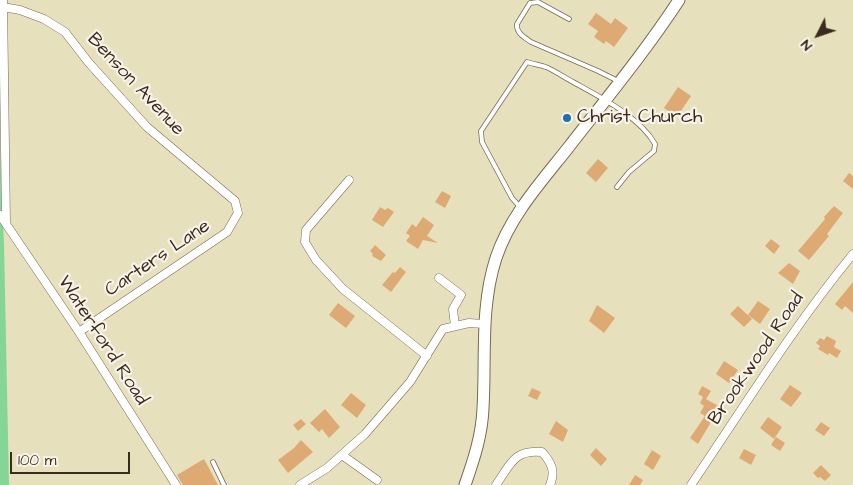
<!DOCTYPE html>
<html>
<head>
<meta charset="utf-8">
<style>
  body { margin:0 }
  #map { position:relative; width:853px; height:485px; overflow:hidden; background:#e7e0bd; font-family:"Architects Daughter",sans-serif }
  canvas { display:block }
  .north { position:absolute; left:793px; top:10px; width:50px; height:50px; -webkit-text-stroke:4px #f7f3e8; paint-order:stroke; rotate:229deg; font-size:14px; font-weight:700; line-height:20px; text-align:center; color:#3b2a1e }
  .north::after { content:''; display:block; margin:auto; width:18px; height:22px; background:#3b2a1e; clip-path:polygon(50% 0,100% 100%,50% 72%,0 100%) }
  .scale { position:absolute; left:10px; top:452px; width:120px; height:22px; box-sizing:border-box; border:2px solid #3b2a1e; border-top:0; padding-left:6px; font-size:15px; line-height:18px; white-space:nowrap; color:#3b2a1e; -webkit-text-stroke:4px #f7f3e8; paint-order:stroke }
</style>
</head>
<body>
<div id="map">
<canvas width="853" height="485"></canvas>
<div class="north">N</div>
<div class="scale">100 m</div>
</div>
<script>
const ctx = document.querySelector('canvas').getContext('2d');
ctx.lineJoin = 'round';
function fill(path, color) { ctx.fillStyle = color; ctx.fill(path, 'evenodd'); }
function trace(path, color, width, dash) { ctx.strokeStyle = color; ctx.lineWidth = width; ctx.lineCap = dash ? 'butt' : 'round'; ctx.setLineDash(dash || []); ctx.stroke(path); }
function write(font, color, halo, rows, align = 'center') {
  ctx.font = font + ' "Architects Daughter",sans-serif'; ctx.lineWidth = 4.5; ctx.setLineDash([]); ctx.textBaseline = 'middle'; ctx.strokeStyle = halo; ctx.fillStyle = color; for (const [text, x, y, turn = 0] of rows) {
    ctx.save(); ctx.translate(x, y); ctx.rotate((+turn || 0) * Math.PI / 180); ctx.textAlign = isNaN(turn) ? turn : align; if (halo) ctx.strokeText(text, 0, 0); ctx.fillText(text, 0, 0); ctx.restore();
  }
}
const green = new Path2D(`
  M 0,150 L 4,244 L 9,485 L 0,485 Z`);
const building = new Path2D(`
  M 596,13 L 611,24 L 615,18 L 628,28 L 614,47 L 606,41 L 604,44 L 594,37 L 598,31 L 588,24 Z
  M 678,87 L 691,96 L 677,117 L 664,108 Z
  M 598,159 L 608,168 L 596,182 L 586,173 Z
  M 849,173 L 853,176 L 853,189 L 843,181 Z
  M 442,191 L 451,196 L 445,208 L 435,202 Z
  M 834,206 L 843,213 L 827,234 L 829,236 L 809,260 L 798,251 L 825,219 L 824,217 Z
  M 380,207 L 385,210 L 388,208 L 394,212 L 383,227 L 372,220 Z
  M 423,217 L 434,225 L 427,236 L 438,243 L 423,240 L 418,249 L 406,241 L 410,236 L 406,233 L 412,224 L 416,227 Z
  M 771,239 L 780,246 L 774,254 L 765,246 Z
  M 375,245 L 386,255 L 381,261 L 372,256 L 373,254 L 370,251 Z
  M 789,263 L 800,271 L 793,284 L 778,273 Z
  M 400,267 L 406,272 L 391,292 L 382,285 L 393,272 L 395,273 Z
  M 853,282 L 853,313 L 845,306 L 842,310 L 835,304 Z
  M 758,301 L 770,309 L 760,324 L 748,315 Z
  M 338,303 L 355,316 L 346,328 L 329,315 Z
  M 597,305 L 615,318 L 604,333 L 589,321 Z
  M 738,306 L 752,319 L 744,327 L 730,314 Z
  M 827,336 L 836,341 L 834,347 L 841,351 L 837,358 L 829,353 L 828,355 L 818,349 L 820,346 L 816,343 L 820,338 L 824,340 Z
  M 724,361 L 738,370 L 729,383 L 716,374 Z
  M 790,385 L 802,393 L 791,407 L 780,399 Z
  M 702,386 L 711,391 L 706,399 L 722,408 L 716,418 L 714,417 L 698,444 L 690,438 L 705,416 L 700,413 L 704,406 L 700,403 L 703,397 L 698,394 Z
  M 532,388 L 541,392 L 537,400 L 528,396 Z
  M 351,393 L 366,405 L 357,418 L 341,405 Z
  M 325,409 L 340,427 L 329,438 L 322,429 L 319,432 L 310,423 Z
  M 768,417 L 782,427 L 774,439 L 760,428 Z
  M 301,419 L 306,424 L 298,431 L 293,425 Z
  M 556,421 L 568,430 L 563,442 L 549,434 Z
  M 821,422 L 830,428 L 824,436 L 815,430 Z
  M 776,437 L 785,443 L 780,451 L 771,445 Z
  M 301,440 L 313,452 L 288,473 L 278,460 L 294,448 Z
  M 596,448 L 607,459 L 601,466 L 590,455 Z
  M 744,449 L 756,455 L 751,465 L 739,458 Z
  M 652,450 L 661,456 L 653,470 L 644,464 Z
  M 204,459 L 218,485 L 183,485 L 177,475 Z
  M 821,465 L 831,475 L 825,481 L 820,477 L 818,478 L 813,473 Z
  M 635,475 L 643,480 L 640,485 L 629,485 Z`);
const service = new Path2D(`
  M 569,19 L 538,2 L 530,3 L 517,24 C 516,33 524,37 531,42 L 598,71 L 618,81
  M 520,207 L 512,198 L 482,142 L 481,131 L 527,62 C 533,64 540,65 546,67 C 555,71 564,77 573,82 C 600,97 640,117 655,144 L 654,151 L 629,172 L 617,187
  M 213,462 L 224,485`);
const minor = new Path2D(`
  M 3,0 L 6,223
  M 3,7 L 20,10 L 44,19 L 65,32 L 89,63 L 147,127 L 235,201 L 238,213 L 227,232 L 79,332
  M 349,180 L 306,230 L 305,242 L 316,260 L 343,289 L 427,356
  M 0,215 L 79,332 L 176,485
  M 439,278 L 461,295 L 453,309 L 455,326
  M 342,455 L 377,480
  M 300,485 L 327,468 L 365,434 L 410,382 L 443,329 L 469,323 L 484,324
  M 496,485 C 510,465 514,449 542,452 C 551,462 556,471 550,485
  M 691,485 C 744,407 793,327 853,254`);
const secondary = new Path2D(`
  M 465,485 C 474,459 482,435 483,408 C 486,358 480,307 496,258 C 510,216 541,182 568,148 C 606,99 645,52 679,0`);
const markers = [
  [567,118,5,"#1f6fb2"]
];
const streetNames = [
  ["Benson Avenue",135,85,47],
  ["Carters Lane",158,259,-34],
  ["Waterford Road",102,341,57],
  ["Brookwood Road",757,359,-56]
];
const poiNames = [
  ["Christ Church",577,118]
];
fill(green, '#85d696');
fill(building, '#deaa74');
trace(service, '#776a56', 5.5);
trace(minor, '#776a56', 9);
trace(secondary, '#776a56', 13);
trace(service, '#fff', 4);
trace(minor, '#fff', 8);
trace(secondary, '#fff', 11);
for (const [x, y, r, color] of markers) { const dot = new Path2D(); dot.arc(x, y, r, 0, 2 * Math.PI); ctx.fillStyle = color; ctx.fill(dot); trace(dot, '#f7f3e8', 2); }
write('19px', '#3b2a1e', '#f7f3e8', streetNames);
write('19px', '#3b2a1e', '#f7f3e8', poiNames, 'left');
</script>
</body>
</html>
